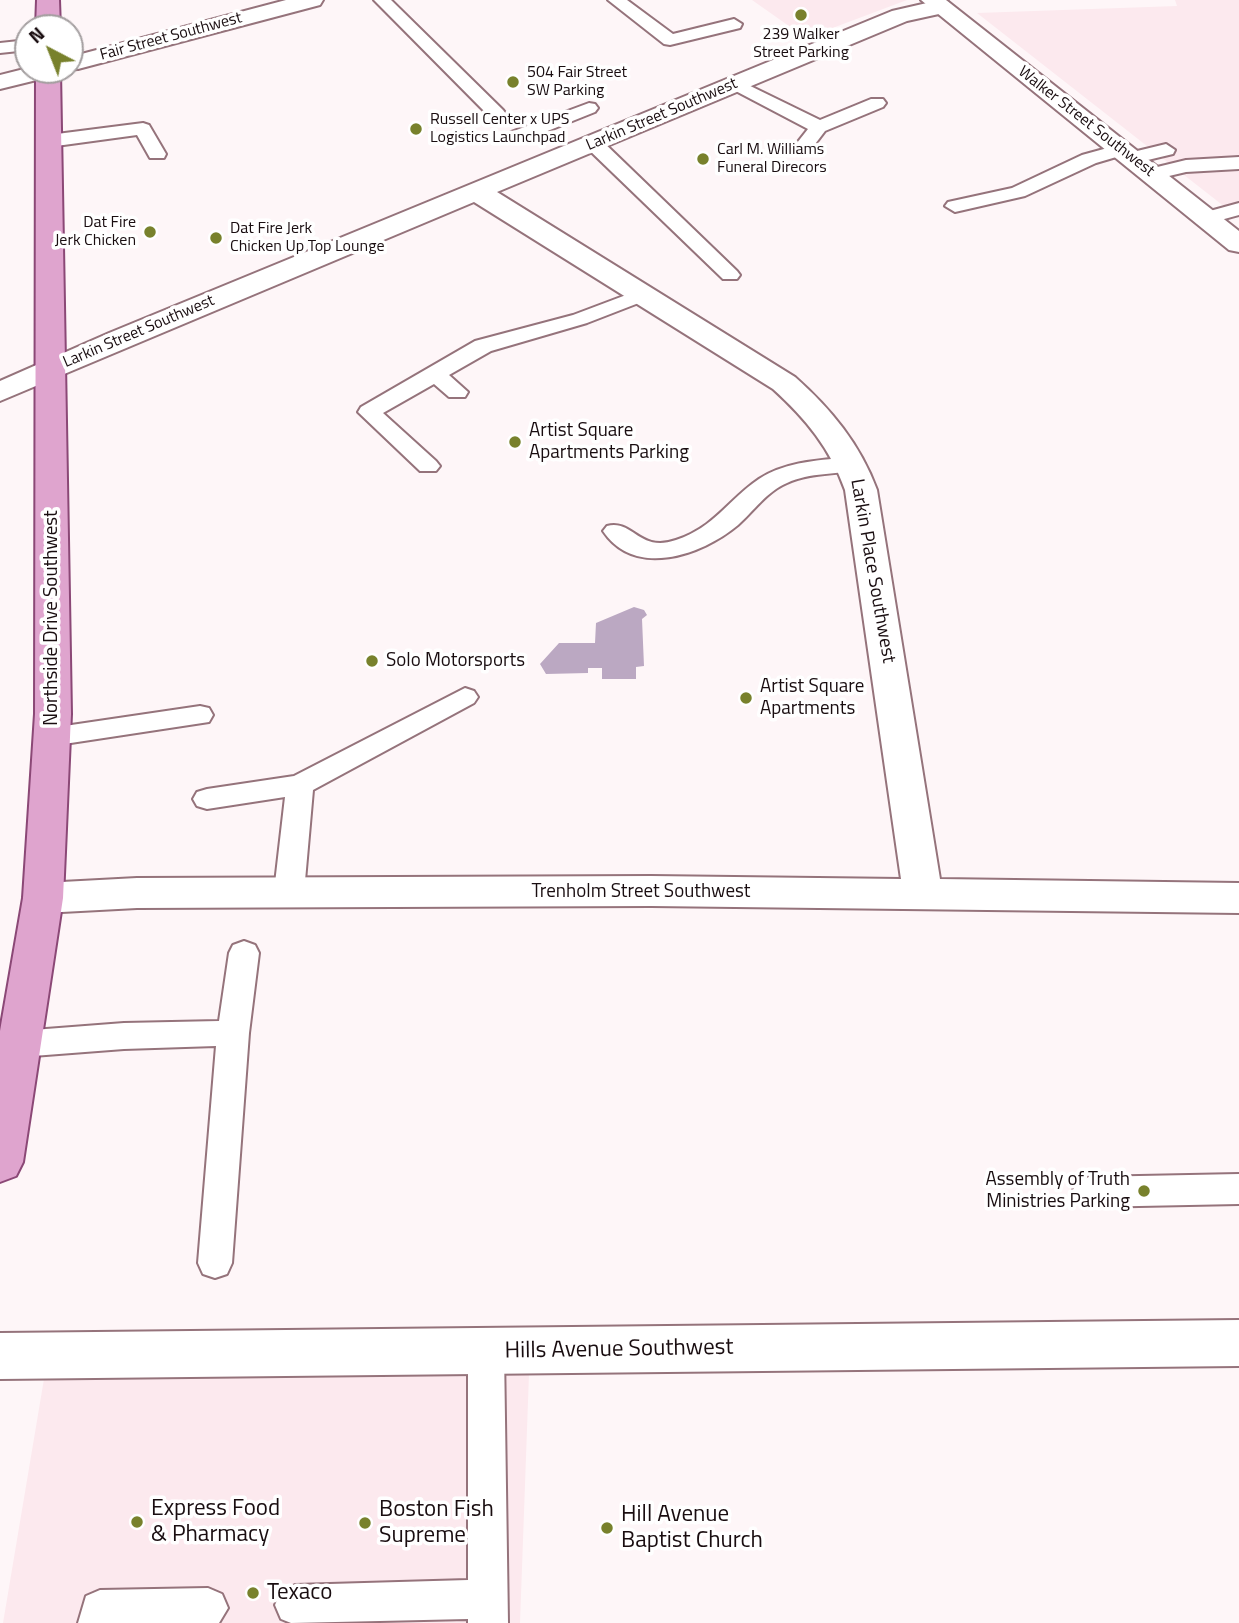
<!DOCTYPE html>
<html>
<head>
<meta charset="utf-8">
<style>
  body { margin:0 }
  #map { position:relative; width:1239px; height:1623px; overflow:hidden; background:#fef6f8; font-family:"Titillium Web",sans-serif }
  canvas { display:block }
  .north { position:absolute; left:14px; top:14px; width:70px; height:70px; box-sizing:border-box; background:#fff; border:2px solid #a39e9f; border-radius:50%; rotate:318deg; font-size:19px; font-weight:700; line-height:28px; text-align:center; color:#190d10 }
  .north::after { content:''; display:block; margin:auto; width:24px; height:32px; background:#78812c; clip-path:polygon(50% 0,100% 100%,50% 72%,0 100%) }
</style>
</head>
<body>
<div id="map">
<canvas width="1239" height="1623"></canvas>
<div class="north">N</div>
</div>
<script>
const ctx = document.querySelector('canvas').getContext('2d');
ctx.lineJoin = 'round';
function fill(path, color) { ctx.fillStyle = color; ctx.fill(path, 'evenodd'); }
function trace(path, color, width, dash) { ctx.strokeStyle = color; ctx.lineWidth = width; ctx.lineCap = dash ? 'butt' : 'round'; ctx.setLineDash(dash || []); ctx.stroke(path); }
function write(font, color, halo, rows, align = 'center') {
  ctx.font = font + ' "Titillium Web",sans-serif'; ctx.lineWidth = 7; ctx.setLineDash([]); ctx.textBaseline = 'middle'; ctx.strokeStyle = halo; ctx.fillStyle = color; for (const [text, x, y, turn = 0] of rows) {
    ctx.save(); ctx.translate(x, y); ctx.rotate((+turn || 0) * Math.PI / 180); ctx.textAlign = isNaN(turn) ? turn : align; if (halo) ctx.strokeText(text, 0, 0); ctx.fillText(text, 0, 0); ctx.restore();
  }
}
const built = new Path2D(`
  M 752,0 L 907,0 L 806,38 Z
  M 1175,0 L 1239,0 L 1239,218 L 977,13 L 1177,6 Z
  M 529,1374 L 520,1623 L 3,1623 L 44,1379 Z`);
const water = new Path2D(`
  M 634,607 L 644,610 L 647,615 L 642,619 L 644,666 L 636,667 L 636,679 L 602,679 L 602,668 L 588,668 L 588,673 L 546,674 L 540,664 L 559,643 L 595,643 L 596,623 Z`);
const lane = new Path2D(`
  M 374,0 L 391,0 L 503,110 L 506,114 L 503,118 L 491,118 Z
  M 608,0 L 627,0 L 673,34 L 734,19 L 742,24 L 740,28 L 670,45 L 664,44 Z
  M 28,40 L 28,50 L 0,53 L 0,43 Z
  M 736,79 L 820,120 L 871,99 L 883,99 L 886,103 L 883,107 L 825,131 L 809,152 L 802,154 L 793,148 L 808,129 L 730,88 L 727,84 L 730,80 Z
  M 589,103 L 595,104 L 598,108 L 595,112 L 525,140 L 518,142 L 509,136 L 511,132 Z
  M 143,123 L 149,125 L 166,154 L 164,158 L 150,158 L 137,135 L 49,147 L 40,141 L 49,135 Z
  M 593,137 L 600,139 L 737,271 L 740,275 L 737,279 L 723,279 L 586,147 L 584,143 L 586,139 Z
  M 1122,144 L 1129,146 L 1131,150 L 1129,153 L 1166,144 L 1175,150 L 1173,154 L 1131,164 L 1124,162 L 1122,158 L 1123,155 L 1096,163 L 1025,196 L 955,212 L 945,206 L 948,202 L 1012,188 L 1082,155 Z
  M 1239,157 L 1239,169 L 1186,172 L 1152,180 L 1143,174 L 1145,170 L 1186,160 Z
  M 1239,203 L 1239,215 L 1206,224 L 1196,218 L 1199,214 Z
  M 642,289 L 649,291 L 652,295 L 649,299 L 587,323 L 491,351 L 449,375 L 468,392 L 465,397 L 449,397 L 434,384 L 383,413 L 436,461 L 440,466 L 436,471 L 420,471 L 358,412 L 361,407 L 475,341 L 573,315 Z
  M 853,457 L 861,459 L 865,464 L 861,469 C 837,475 810,472 787,483 C 766,492 754,511 738,525 C 702,555 635,579 603,531 L 607,526 C 633,519 639,553 676,540 C 715,527 728,500 759,479 C 786,461 822,460 853,457 Z
  M 465,688 L 474,691 L 478,697 L 474,703 L 313,790 L 304,892 L 299,900 L 289,903 L 279,900 L 274,892 L 285,797 L 207,809 L 197,806 L 193,799 L 197,792 L 207,789 L 294,776 Z
  M 200,706 L 209,708 L 213,715 L 209,722 L 51,746 L 41,744 L 38,737 L 41,730 L 51,728 Z
  M 244,941 L 255,945 L 259,953 L 249,1033 L 232,1263 L 227,1274 L 215,1278 L 203,1274 L 198,1263 L 216,1046 L 124,1049 L 20,1057 L 9,1053 L 4,1044 L 9,1035 L 20,1031 L 124,1023 L 219,1021 L 229,953 L 233,945 Z
  M 1239,1174 L 1239,1204 L 1089,1207 L 1077,1202 L 1072,1192 L 1077,1182 L 1089,1177 Z
  M 486,1334 L 499,1339 L 504,1351 L 508,1623 L 468,1623 L 468,1619 L 291,1623 L 281,1619 L 275,1605 L 281,1591 L 295,1585 L 468,1580 L 468,1351 L 473,1339 Z
  M 208,1588 L 222,1594 L 228,1608 L 219,1623 L 78,1623 L 86,1596 L 100,1590 Z`);
const street = new Path2D(`
  M 286,0 L 323,0 L 320,5 L 78,69 L 65,70 L 70,70 L 70,57 Z
  M 940,0 L 948,2 L 951,7 L 948,12 L 907,21 L 497,192 L 795,377 C 831,409 860,444 877,490 L 940,879 L 1239,883 L 1239,913 L 651,906 L 137,908 L 43,913 L 29,909 L 23,898 L 29,887 L 43,883 L 137,878 L 651,876 L 901,879 L 845,490 C 830,448 806,419 773,389 L 474,202 L 0,401 L 0,381 L 109,333 L 892,11 Z
  M 1239,1320 L 1239,1366 L 0,1379 L 0,1333 Z`);
const secondary = new Path2D(`
  M 921,0 L 946,0 L 1239,231 L 1239,252 L 1229,250 Z
  M 28,68 L 28,70 L 60,70 L 57,75 L 0,89 L 0,75 Z`);
const primary = new Path2D(`
  M 37,0 L 59,0 L 60,28 L 36,28 Z
  M 36,70 L 60,70 L 71,714 L 63,898 L 23,1162 L 16,1176 L 0,1182 L 0,1031 L 23,898 L 35,714 Z`);
const markers = [
  [801,15,7,"#78812c"],
  [513,82,7,"#78812c"],
  [416,129,7,"#78812c"],
  [703,159,7,"#78812c"],
  [150,232,7,"#78812c"],
  [216,238,7,"#78812c"],
  [515,442,7,"#78812c"],
  [372,661,7,"#78812c"],
  [746,698,7,"#78812c"],
  [1144,1191,7,"#78812c"],
  [137,1522,7,"#78812c"],
  [365,1523,7,"#78812c"],
  [607,1528,7,"#78812c"],
  [253,1593,7,"#78812c"]
];
const farPoinames = [
  ["239 Walker",801,35,"center"],
  ["Street Parking",801,53,"center"],
  ["504 Fair Street",527,73],
  ["SW Parking",527,91],
  ["Russell Center x UPS",430,120],
  ["Logistics Launchpad",430,138],
  ["Carl M. Williams",717,150],
  ["Funeral Direcors",717,168],
  ["Dat Fire",136,223,"right"],
  ["Jerk Chicken",136,241,"right"],
  ["Dat Fire Jerk",230,229],
  ["Chicken Up Top Lounge",230,247]
];
const farStreetnames = [
  ["Fair Street Southwest",171,37,-15],
  ["Larkin Street Southwest",662,115,-23],
  ["Walker Street Southwest",1086,122,38],
  ["Larkin Street Southwest",139,332,-23]
];
const poiNames = [
  ["Artist Square",529,431],
  ["Apartments Parking",529,453],
  ["Solo Motorsports",386,661],
  ["Artist Square",760,687],
  ["Apartments",760,709],
  ["Assembly of Truth",1130,1180,"right"],
  ["Ministries Parking",1130,1202,"right"]
];
const streetNames = [
  ["Larkin Place Southwest",872,571,80],
  ["Northside Drive Southwest",52,618,-90],
  ["Trenholm Street Southwest",641,892]
];
const nearStreetnames = [
  ["Hills Avenue Southwest",619,1350,-1]
];
const nearPoinames = [
  ["Express Food",151,1509],
  ["& Pharmacy",151,1535],
  ["Boston Fish",379,1510],
  ["Supreme",379,1536],
  ["Hill Avenue",621,1515],
  ["Baptist Church",621,1541],
  ["Texaco",267,1593]
];
fill(built, '#fce9ee');
fill(water, '#bba8c2');
trace(lane, '#95737b', 4);
trace(street, '#95737b', 4);
trace(secondary, '#95737b', 4);
trace(primary, '#8b4876', 4);
fill(lane, '#fff');
fill(street, '#fff');
fill(secondary, '#fff');
fill(primary, '#dfa4ce');
for (const [x, y, r, color] of markers) { const dot = new Path2D(); dot.arc(x, y, r, 0, 2 * Math.PI); ctx.fillStyle = color; ctx.fill(dot); trace(dot, '#fff', 2.5); }
write('16px', '#190d10', '#fff', farPoinames, 'left');
write('16px', '#190d10', '#fff', farStreetnames);
write('19px', '#190d10', '#fff', poiNames, 'left');
write('19px', '#190d10', '#fff', streetNames);
write('23px', '#190d10', '#fff', nearStreetnames);
write('23px', '#190d10', '#fff', nearPoinames, 'left');
</script>
</body>
</html>
